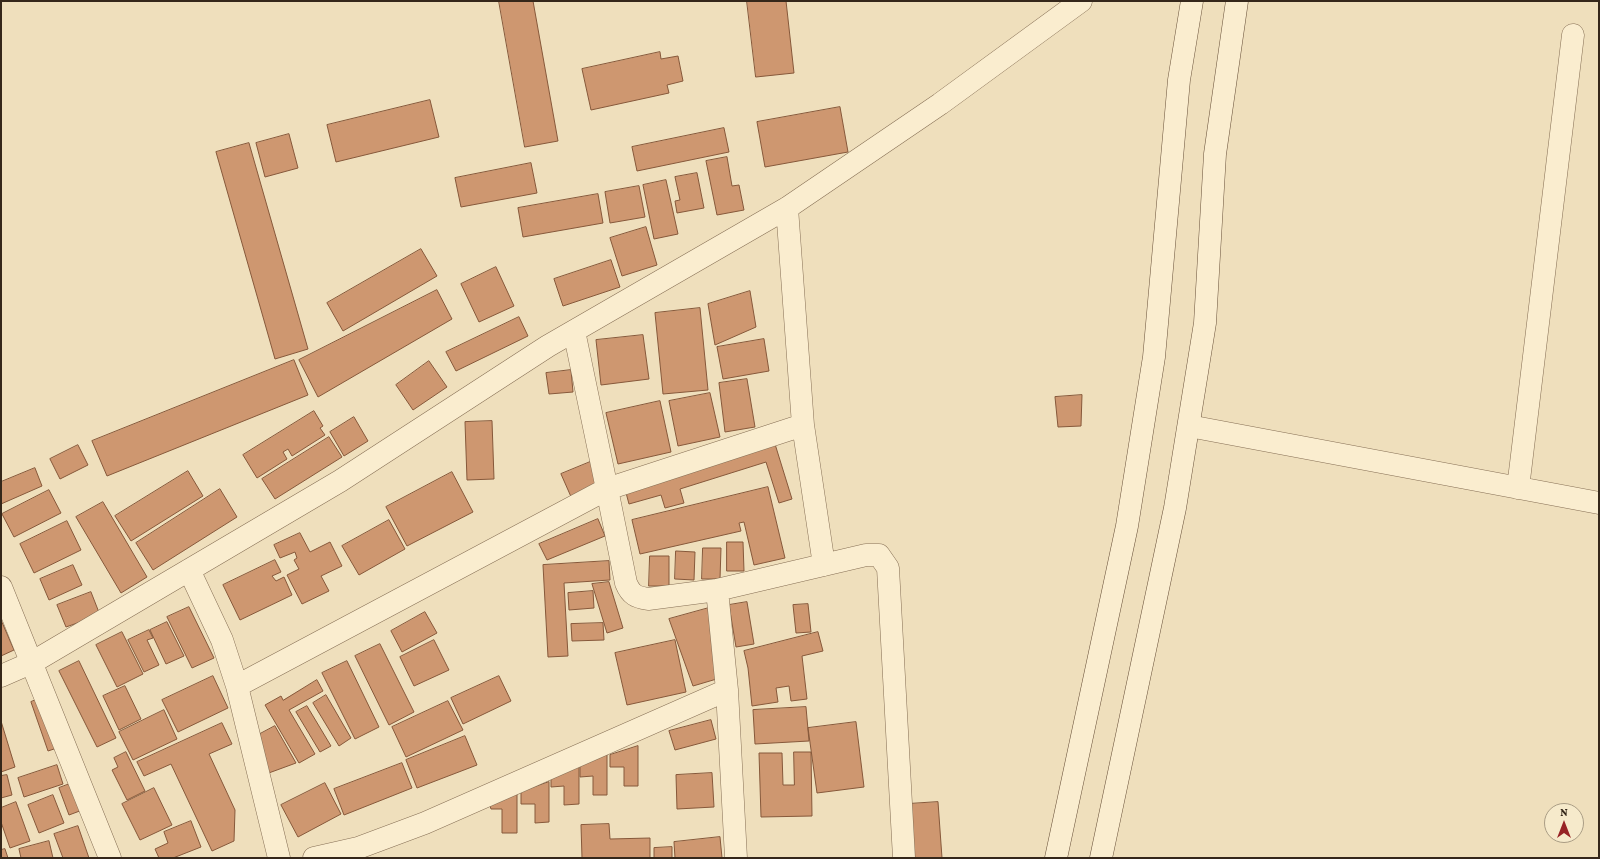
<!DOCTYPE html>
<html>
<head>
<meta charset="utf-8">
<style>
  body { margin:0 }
  #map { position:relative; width:1600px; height:859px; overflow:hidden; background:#efdfbc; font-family:"Crimson Pro",serif }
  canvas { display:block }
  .frame { position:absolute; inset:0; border:2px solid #35271a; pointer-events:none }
  .north { position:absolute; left:1544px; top:803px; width:40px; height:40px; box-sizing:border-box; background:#f6eacb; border:1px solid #a99c84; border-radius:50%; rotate:0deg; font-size:11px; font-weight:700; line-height:16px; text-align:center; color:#35271a }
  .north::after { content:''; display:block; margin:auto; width:14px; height:18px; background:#972325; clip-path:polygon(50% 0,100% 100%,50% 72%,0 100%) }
</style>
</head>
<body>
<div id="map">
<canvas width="1600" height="859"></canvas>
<div class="frame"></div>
<div class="north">N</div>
</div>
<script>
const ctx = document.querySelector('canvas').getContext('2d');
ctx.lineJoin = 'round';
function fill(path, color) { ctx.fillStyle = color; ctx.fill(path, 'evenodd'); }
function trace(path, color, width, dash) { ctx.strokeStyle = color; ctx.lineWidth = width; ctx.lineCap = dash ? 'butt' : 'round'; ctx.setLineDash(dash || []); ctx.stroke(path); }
const building = new Path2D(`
  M 499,1 L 533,1 L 558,141 L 525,147 Z
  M 747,1 L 786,1 L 794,73 L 756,77 Z
  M 660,52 L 661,59 L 678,56 L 683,81 L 667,85 L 669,93 L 591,110 L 582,69 Z
  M 430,100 L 439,137 L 336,162 L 327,125 Z
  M 840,107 L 848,152 L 765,167 L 757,122 Z
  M 724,128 L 729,152 L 637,171 L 632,147 Z
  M 289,134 L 298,168 L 265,177 L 256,143 Z
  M 249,143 L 308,349 L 275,359 L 216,152 Z
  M 727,157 L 732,186 L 739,185 L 744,210 L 717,215 L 706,161 Z
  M 531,163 L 537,193 L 461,207 L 455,178 Z
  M 697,173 L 704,208 L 677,213 L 675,201 L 680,200 L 675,177 Z
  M 666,180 L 678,234 L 654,239 L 643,185 Z
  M 639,186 L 645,217 L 610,223 L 605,192 Z
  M 598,194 L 603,223 L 523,237 L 518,208 Z
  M 646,227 L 657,265 L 622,276 L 610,238 Z
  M 421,249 L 437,276 L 343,331 L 327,303 Z
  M 611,260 L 620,287 L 563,306 L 554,279 Z
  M 496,267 L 514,306 L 479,322 L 461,284 Z
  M 437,290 L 452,319 L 318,397 L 299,360 Z
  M 750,291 L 756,327 L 715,345 L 708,304 Z
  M 700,308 L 708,390 L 663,394 L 655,313 Z
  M 519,317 L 528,336 L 456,371 L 446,352 Z
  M 643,335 L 649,379 L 601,385 L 596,340 Z
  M 764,339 L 769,371 L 723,379 L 717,347 Z
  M 294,360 L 308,395 L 107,476 L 92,441 Z
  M 429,361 L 447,387 L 413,410 L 396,385 Z
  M 571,370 L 573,392 L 549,394 L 546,373 Z
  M 747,379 L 755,427 L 725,432 L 719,383 Z
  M 710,393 L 720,437 L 678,446 L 669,401 Z
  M 1082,395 L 1081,426 L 1058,427 L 1055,397 Z
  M 660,401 L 671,452 L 618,464 L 606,413 Z
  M 314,411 L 323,426 L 320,428 L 325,435 L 292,456 L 288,449 L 283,452 L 287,459 L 257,478 L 243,455 Z
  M 354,417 L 368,441 L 344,456 L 330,432 Z
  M 492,421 L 494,479 L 467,480 L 465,422 Z
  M 329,437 L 342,457 L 275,499 L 262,479 Z
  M 775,444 L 792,499 L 779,503 L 766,462 L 680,489 L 684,503 L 665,508 L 661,495 L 629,504 L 625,489 Z
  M 78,445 L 88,465 L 60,479 L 50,459 Z
  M 595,460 L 605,485 L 572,499 L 561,474 Z
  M 35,468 L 42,486 L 1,504 L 1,482 Z
  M 188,471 L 203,496 L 131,541 L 115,516 Z
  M 452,472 L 473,512 L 407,546 L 386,507 Z
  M 768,487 L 785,558 L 754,565 L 744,522 L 739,523 L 741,531 L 640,554 L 632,520 Z
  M 220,489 L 237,517 L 153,570 L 136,543 Z
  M 49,490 L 61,513 L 14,537 L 2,514 Z
  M 103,502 L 147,577 L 121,593 L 76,517 Z
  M 598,519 L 605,536 L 547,560 L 539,544 Z
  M 389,520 L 405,549 L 359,575 L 342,546 Z
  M 67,521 L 81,550 L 34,573 L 20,544 Z
  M 300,533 L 310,552 L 330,542 L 342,566 L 321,576 L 329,591 L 302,604 L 287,575 L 299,569 L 294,560 L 297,558 L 295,552 L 280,558 L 274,545 Z
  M 727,542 L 743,542 L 744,571 L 727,571 Z
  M 703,548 L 721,548 L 720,579 L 702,579 Z
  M 676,551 L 695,552 L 694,580 L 675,579 Z
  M 650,556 L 669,556 L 669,586 L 649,586 Z
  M 275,560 L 281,572 L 272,576 L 276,581 L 284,577 L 292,595 L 240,620 L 223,585 Z
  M 609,561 L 610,580 L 564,583 L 568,656 L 548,657 L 543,565 Z
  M 73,565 L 82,585 L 49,600 L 40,579 Z
  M 609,582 L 623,628 L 607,633 L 592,584 Z
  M 593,591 L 594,608 L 569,610 L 568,593 Z
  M 91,592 L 100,615 L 66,627 L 57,605 Z
  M 747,602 L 754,644 L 736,647 L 729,605 Z
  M 808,604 L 811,632 L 796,633 L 793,605 Z
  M 716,606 L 720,678 L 693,686 L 669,619 Z
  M 189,607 L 214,658 L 192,668 L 167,617 Z
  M 425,612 L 437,633 L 402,652 L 391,631 Z
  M 1,620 L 14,650 L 1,656 Z
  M 167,622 L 184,656 L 166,664 L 150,630 Z
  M 603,623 L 604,640 L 572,641 L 571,624 Z
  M 149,630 L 153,638 L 147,640 L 159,665 L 144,672 L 128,640 Z
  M 122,632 L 143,674 L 117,687 L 96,645 Z
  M 818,632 L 823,651 L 802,656 L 807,699 L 791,701 L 789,686 L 776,688 L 778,702 L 752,706 L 748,668 L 744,651 Z
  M 434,640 L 449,670 L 414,686 L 400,657 Z
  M 675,640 L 686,692 L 627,705 L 615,653 Z
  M 380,644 L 414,712 L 389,725 L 355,656 Z
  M 79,661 L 116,738 L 97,747 L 59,671 Z
  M 347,661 L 379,727 L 355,739 L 322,673 Z
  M 213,676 L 228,708 L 178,732 L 162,700 Z
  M 499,676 L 511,701 L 463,724 L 451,698 Z
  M 317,680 L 323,691 L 289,710 L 315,754 L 299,763 L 265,705 L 281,696 L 283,700 Z
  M 125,686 L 141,719 L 119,730 L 103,696 Z
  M 326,695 L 351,738 L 339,746 L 313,703 Z
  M 43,697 L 60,747 L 48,751 L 31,702 Z
  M 448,701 L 463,730 L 406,757 L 392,727 Z
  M 307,706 L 331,746 L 320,752 L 296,712 Z
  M 806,707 L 809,741 L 755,744 L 753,710 Z
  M 164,710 L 177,739 L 133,760 L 119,732 Z
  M 711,720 L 716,739 L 675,750 L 669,731 Z
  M 1,721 L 15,767 L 1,772 Z
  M 856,722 L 864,787 L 817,793 L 808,728 Z
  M 222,723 L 232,744 L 209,754 L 235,810 L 234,841 L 212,851 L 171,764 L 144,776 L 137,762 Z
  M 275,726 L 296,763 L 266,774 L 260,734 Z
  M 465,736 L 477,765 L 417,788 L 406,760 Z
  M 638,746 L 638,786 L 624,786 L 624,767 L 610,767 L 610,755 Z
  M 126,752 L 145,791 L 127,800 L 112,770 L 118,767 L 114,758 Z
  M 794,752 L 811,752 L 812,816 L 761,817 L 759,753 L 782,753 L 783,785 L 794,785 Z
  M 607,755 L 607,795 L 593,795 L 593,776 L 580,777 L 580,765 Z
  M 402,763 L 412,788 L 344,815 L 334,789 Z
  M 57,765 L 63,784 L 24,797 L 18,778 Z
  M 579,765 L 579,804 L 564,805 L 564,786 L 551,787 L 551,774 Z
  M 712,773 L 714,807 L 677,809 L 676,775 Z
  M 7,775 L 12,795 L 1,798 L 1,776 Z
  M 75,782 L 85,809 L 69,815 L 59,788 Z
  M 549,782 L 549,822 L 535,823 L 535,804 L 521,804 L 521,792 Z
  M 325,783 L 341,814 L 298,837 L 281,805 Z
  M 154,788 L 172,825 L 140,840 L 122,804 Z
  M 517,793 L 517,833 L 502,833 L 502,809 L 491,809 L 489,803 Z
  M 53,795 L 64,823 L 39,833 L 28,805 Z
  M 16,802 L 30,841 L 10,848 L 1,822 L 1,808 Z
  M 938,802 L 942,858 L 912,858 L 908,804 Z
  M 191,821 L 201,847 L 173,858 L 159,858 L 155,849 L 168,843 L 164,832 Z
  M 609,824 L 610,839 L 650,838 L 650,858 L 582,858 L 581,825 Z
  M 78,826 L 89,858 L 63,858 L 54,834 Z
  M 720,837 L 722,858 L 675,858 L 674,842 Z
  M 49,841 L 53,858 L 21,858 L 19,849 Z
  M 672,847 L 672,858 L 654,858 L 654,848 Z
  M 5,849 L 8,858 L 1,858 L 1,850 Z`);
const street = new Path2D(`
  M 787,208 L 803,425 L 824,565
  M 803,425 L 607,489 L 626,583 C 631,595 636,597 648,599 L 717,590 L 866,555 L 879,555 L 888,568 L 904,858
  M 1189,426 L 1599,503
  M 1518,488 L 1573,35
  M 189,570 L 222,640 L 237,686 L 279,858
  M 1,587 L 110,858
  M 717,590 L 727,690 L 736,858
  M 1,676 L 33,662 L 340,481 L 548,346 L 787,208 L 940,104 L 1081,1
  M 237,686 L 607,489 L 574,331
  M 314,858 L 358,848 L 425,823 L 727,690`);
const secondary = new Path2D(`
  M 1056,858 L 1127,526 L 1154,357 L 1179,80 L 1192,1
  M 1101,858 L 1175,508 L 1205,323 L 1215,154 L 1237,1`);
fill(building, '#ce9770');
trace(building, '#86583a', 1);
trace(street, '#866f55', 23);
trace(secondary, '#685039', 23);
trace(street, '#faedcf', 22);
trace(secondary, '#faedcf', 22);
</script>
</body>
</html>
